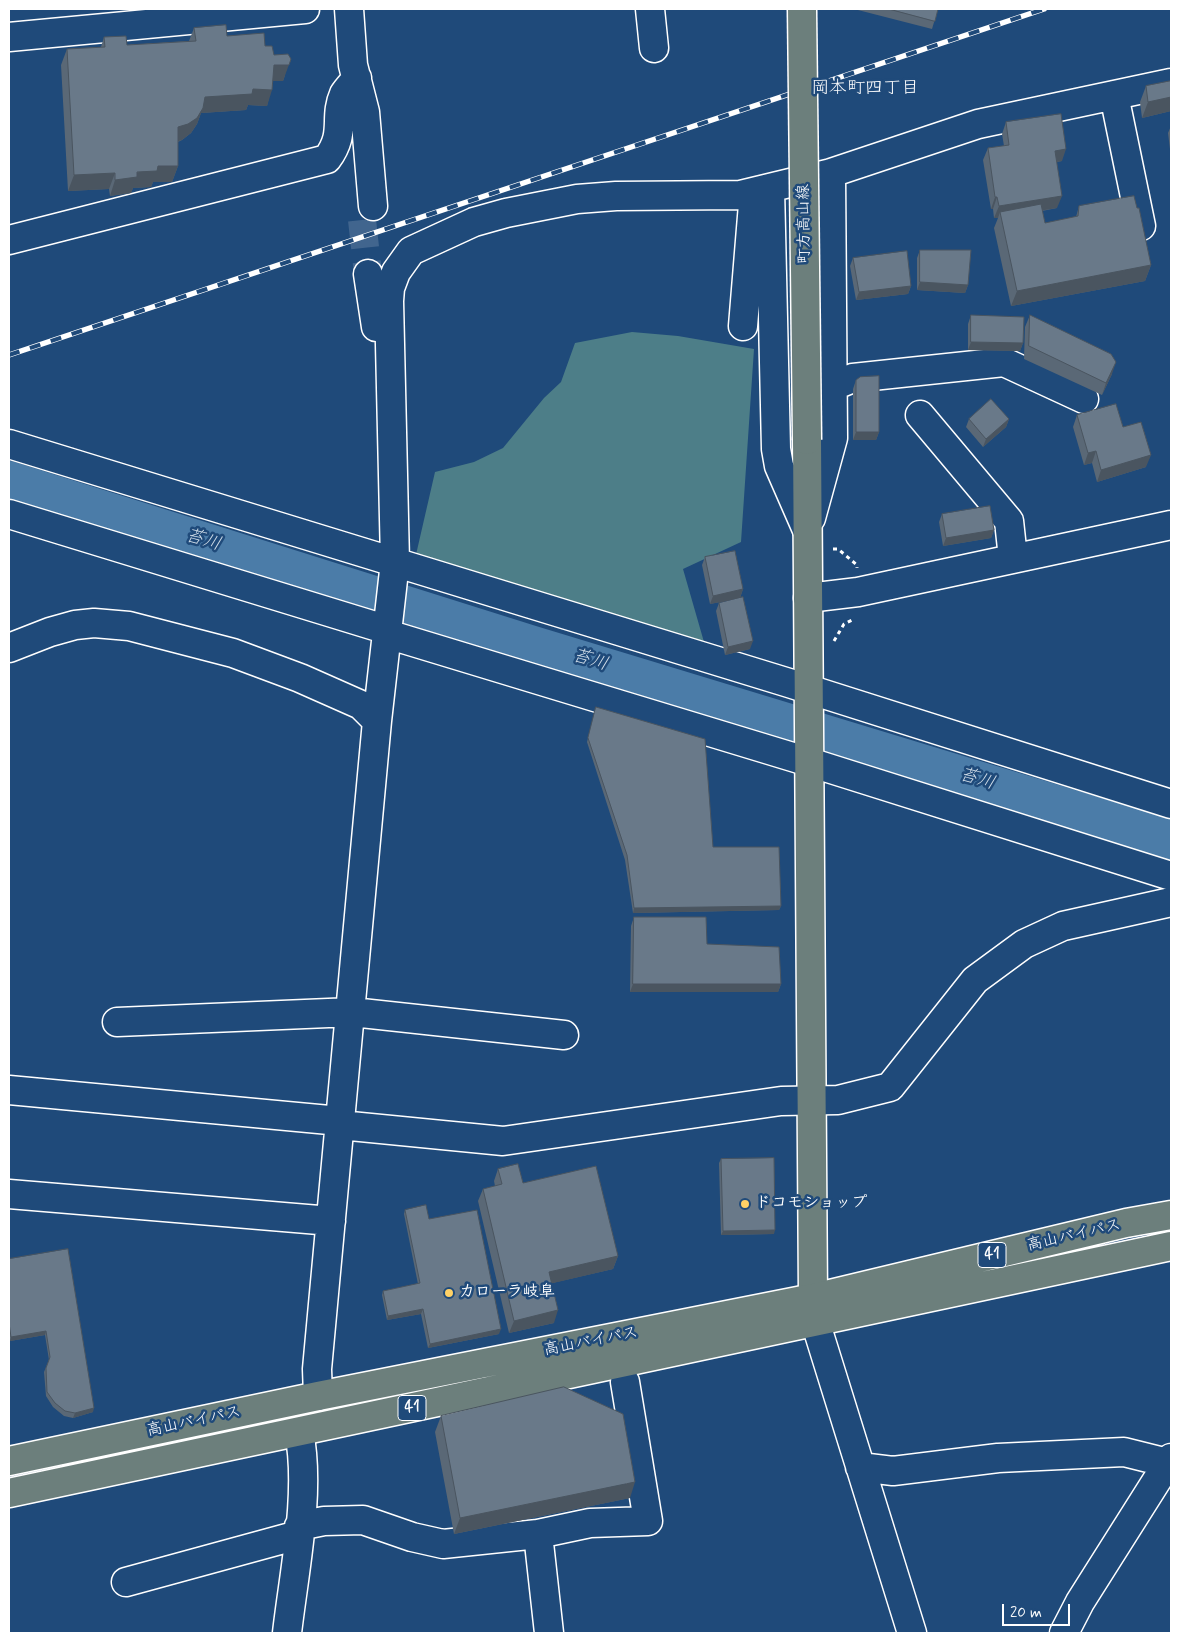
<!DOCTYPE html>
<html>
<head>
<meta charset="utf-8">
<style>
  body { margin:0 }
  #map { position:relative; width:1180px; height:1642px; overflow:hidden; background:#1f4a7a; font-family:Mynerve,sans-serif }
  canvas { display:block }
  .frame { position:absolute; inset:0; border:10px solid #fff; pointer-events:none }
  .scale { position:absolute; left:1002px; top:1604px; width:68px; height:22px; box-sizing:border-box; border:2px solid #fff; border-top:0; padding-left:6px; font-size:15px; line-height:18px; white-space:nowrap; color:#fff; -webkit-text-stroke:4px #1f4a7a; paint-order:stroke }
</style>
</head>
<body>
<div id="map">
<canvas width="1180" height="1642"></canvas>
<div class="frame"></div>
<div class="scale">20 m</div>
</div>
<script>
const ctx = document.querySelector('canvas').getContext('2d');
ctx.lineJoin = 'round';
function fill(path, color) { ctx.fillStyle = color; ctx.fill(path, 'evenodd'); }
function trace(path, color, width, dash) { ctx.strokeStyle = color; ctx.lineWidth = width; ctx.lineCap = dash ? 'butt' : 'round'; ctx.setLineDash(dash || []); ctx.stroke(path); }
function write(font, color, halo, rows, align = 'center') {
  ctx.font = font + ' Mynerve,"Klee One",sans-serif'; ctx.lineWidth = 5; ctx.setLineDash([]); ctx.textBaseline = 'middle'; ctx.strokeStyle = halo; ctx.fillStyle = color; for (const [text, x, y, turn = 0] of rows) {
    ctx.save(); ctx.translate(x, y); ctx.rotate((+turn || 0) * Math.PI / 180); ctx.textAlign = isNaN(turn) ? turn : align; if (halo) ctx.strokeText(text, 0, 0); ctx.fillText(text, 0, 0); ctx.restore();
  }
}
const green = new Path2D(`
  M 632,332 L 678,336 L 754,349 L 741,542 L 683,569 L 706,649 L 415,559 L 435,472 L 474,462 L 503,448 L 544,398 L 561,382 L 575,343 Z`);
const river = new Path2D(`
  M 9,481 L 530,645 L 1171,840`);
const minorTunnel = new Path2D(`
  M 362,220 L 368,274`);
const path = new Path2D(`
  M 833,549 L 838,549 L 857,565 L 857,568
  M 834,641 L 844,624 L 854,619`);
const minor = new Path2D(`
  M 349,9 L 353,65 L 365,112 L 373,206
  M 650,9 L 654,48
  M 9,37 L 305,9
  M 1114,95 L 1141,226
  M 770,188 L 776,449 L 779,466 L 807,530
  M 9,240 L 327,159 C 347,132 333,119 344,94 C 347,89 353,83 357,78
  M 368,274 L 376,327
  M 743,326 L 754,192
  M 833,386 L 853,378 L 1004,362 L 1084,399
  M 920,415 L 1009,521 L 1013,558
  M 9,444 L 789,683 L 1171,804
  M 9,514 L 388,630
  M 811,518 L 833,438 L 831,173
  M 808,598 L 858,592 L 1171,525
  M 387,634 L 809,762 L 1171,876
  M 9,648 L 50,632 L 75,625 L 94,623 L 129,626 L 233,653 L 300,678 L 361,705 L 377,721
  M 117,1022 L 352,1012 L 564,1035
  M 9,1090 L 340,1121
  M 340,1125 L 503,1141 L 781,1101 L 838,1100 L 890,1087 L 975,980 L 1024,944 L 1063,926 L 1171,902
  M 9,1194 L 331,1221
  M 815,1321 L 912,1633
  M 318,1396 L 317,1369 L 377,721 L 395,562 L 389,301 L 390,288 L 396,272 L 411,251 L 474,222 L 506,213 L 577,199 L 616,196 L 740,195 L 831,173 L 978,124 L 1171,83
  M 860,1467 L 893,1471 L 998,1458 L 1124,1452 L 1168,1463
  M 299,1526 L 324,1521 L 363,1520 L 412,1537 L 443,1544 L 538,1534
  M 126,1582 L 298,1535
  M 287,1633 C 294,1572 311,1492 299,1432
  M 549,1633 L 538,1534 L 590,1523 L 648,1521 L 625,1382
  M 1064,1633 L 1080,1602 L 1171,1458`);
const major = new Path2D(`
  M 807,440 L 813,1298 L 815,1321`);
const highway = new Path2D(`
  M 9,1461 L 318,1396 L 813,1298 L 1126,1223 L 1171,1215
  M 9,1493 L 1171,1246`);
const rail = new Path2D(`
  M 9,355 L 1044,9`);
const majorBridge = new Path2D(`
  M 802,9 L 807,440`);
const wall = new Path2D(`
  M 854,9 L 938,9 L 932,29 Z
  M 194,28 L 227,36 L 265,46 L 274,55 L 285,75 L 283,81 L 273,81 L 267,106 L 248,105 L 246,110 L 201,113 L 197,124 L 191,133 L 182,140 L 178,142 L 178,166 L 172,182 L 153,182 L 151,187 L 133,188 L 131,193 L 110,196 L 109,189 L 68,191 L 61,65 L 67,49 L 101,47 L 104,37 L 127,45 L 189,41 Z
  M 1171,81 L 1171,111 L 1142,118 L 1140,102 L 1146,86 Z
  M 1006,122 L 1062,161 L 1057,162 L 1057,208 L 1042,211 L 1045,223 L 1076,217 L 1079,206 L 1137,208 L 1151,265 L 1145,281 L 1011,306 L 994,228 L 998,218 L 994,218 L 993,209 L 991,209 L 983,160 L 988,148 L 1004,146 L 1002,134 Z
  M 1171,126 L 1171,157 L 1168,133 Z
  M 920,250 L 968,285 L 965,293 L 917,290 L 917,258 Z
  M 853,258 L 911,286 L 908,294 L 856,300 L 850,266 Z
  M 971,315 L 1023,343 L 1020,351 L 968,350 L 968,324 Z
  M 1030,315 L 1112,374 L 1102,395 L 1024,359 L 1025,327 Z
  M 856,380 L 879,432 L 876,440 L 853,440 L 853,389 Z
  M 1077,415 L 1123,427 L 1146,467 L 1097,482 L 1092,463 L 1084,465 L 1073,427 Z
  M 969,419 L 1009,419 L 1006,427 L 983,447 L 966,427 Z
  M 942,514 L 994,530 L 991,538 L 943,546 L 939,522 Z
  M 705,557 L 743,589 L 740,598 L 710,604 L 702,565 Z
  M 719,603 L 750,649 L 725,655 L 716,611 Z
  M 596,707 L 713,847 L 781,906 L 779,910 L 633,913 L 625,860 L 587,742 Z
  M 634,917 L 707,944 L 781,984 L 778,992 L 630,992 L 631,926 Z
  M 721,1159 L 774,1234 L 721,1235 L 719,1163 Z
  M 498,1169 L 523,1183 L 618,1256 L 613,1269 L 552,1283 L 554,1323 L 509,1333 L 478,1201 L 483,1189 L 495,1186 L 494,1181 Z
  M 405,1210 L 429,1219 L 499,1334 L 428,1348 L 421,1314 L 387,1320 L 382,1295 L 383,1291 L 418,1284 L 404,1214 Z
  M 9,1259 L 93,1412 L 73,1418 L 64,1416 L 53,1407 L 46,1396 L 44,1372 L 49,1360 L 45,1335 L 10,1341 L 9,1336 Z
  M 441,1416 L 630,1498 L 454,1534 L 435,1432 Z`);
const shadedWall = new Path2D(`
  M 291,59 L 283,81 L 268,81 L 274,65 Z
  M 253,89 L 272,90 L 267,106 L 248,105 L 246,110 L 201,113 L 197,124 L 191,133 L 182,140 L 172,143 L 178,127 L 205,97 Z
  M 1171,97 L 1171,111 L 1142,118 L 1148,102 Z
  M 1066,149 L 1062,161 L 1051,163 L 1055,151 Z
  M 158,166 L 178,166 L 172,182 L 153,182 L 151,187 L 133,188 L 131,193 L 110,196 L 115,180 Z
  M 115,173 L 109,189 L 68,191 L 74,175 Z
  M 1062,196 L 1057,208 L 1001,217 L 1000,212 L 998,218 L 994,218 L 999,206 Z
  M 995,197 L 997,197 L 993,209 L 991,209 Z
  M 1151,265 L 1145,281 L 1011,306 L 1017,291 Z
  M 920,282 L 968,285 L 965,293 L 917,290 Z
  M 911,286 L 908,294 L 856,300 L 859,292 Z
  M 971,342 L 1023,343 L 1020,351 L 968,350 Z
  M 1116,362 L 1112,374 L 1102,395 L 1106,383 Z
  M 1009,419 L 1006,427 L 983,447 L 986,439 Z
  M 856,432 L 879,432 L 876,440 L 853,440 Z
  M 1096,451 L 1092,463 L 1084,465 L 1088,453 Z
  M 1151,455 L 1146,467 L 1097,482 L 1101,470 Z
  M 994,530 L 991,538 L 943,546 L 946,538 Z
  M 743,589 L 740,598 L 710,604 L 713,596 Z
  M 753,641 L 750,649 L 725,655 L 728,647 Z
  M 781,906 L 779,910 L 633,913 L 634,908 Z
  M 633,984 L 781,984 L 778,992 L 630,992 Z
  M 775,1230 L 774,1234 L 721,1235 L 723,1231 Z
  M 618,1256 L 613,1269 L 545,1285 L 549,1272 Z
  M 423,1309 L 421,1314 L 387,1320 L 388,1316 Z
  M 558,1310 L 554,1323 L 509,1333 L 514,1321 Z
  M 501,1329 L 499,1334 L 428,1348 L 430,1344 Z
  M 46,1331 L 45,1335 L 10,1341 L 11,1337 Z
  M 94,1408 L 93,1412 L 73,1418 L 75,1413 Z
  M 635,1482 L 630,1498 L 454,1534 L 460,1518 Z`);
const building = new Path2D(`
  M 889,9 L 938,9 L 935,21 Z
  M 226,25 L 227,36 L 264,33 L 265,46 L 272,46 L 274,55 L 288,54 L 291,59 L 289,65 L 274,65 L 272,90 L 253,89 L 252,94 L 205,97 L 203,108 L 197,118 L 188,124 L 178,127 L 178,166 L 158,166 L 157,171 L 137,172 L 137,177 L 115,180 L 115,173 L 74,175 L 67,49 L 105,47 L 104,37 L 126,36 L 127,45 L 196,41 L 194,28 Z
  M 1171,81 L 1171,97 L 1148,102 L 1146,86 Z
  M 1061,114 L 1066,149 L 1055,151 L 1062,196 L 999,206 L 997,197 L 995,197 L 988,148 L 1009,145 L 1006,122 Z
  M 1134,196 L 1137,208 L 1139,208 L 1151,265 L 1017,291 L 1000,212 L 1041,204 L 1045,223 L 1078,216 L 1079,206 Z
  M 920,250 L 971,250 L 968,285 L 920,282 Z
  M 907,251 L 911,286 L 859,292 L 853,258 Z
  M 971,315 L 1024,317 L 1023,343 L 971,342 Z
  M 1030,315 L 1111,354 L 1116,362 L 1106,383 L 1029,346 Z
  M 879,376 L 879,432 L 856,432 L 856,380 L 860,377 Z
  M 991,399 L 1009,419 L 986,439 L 969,419 Z
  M 1116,404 L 1123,427 L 1141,422 L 1151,455 L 1101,470 L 1096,451 L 1088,453 L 1077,415 Z
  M 990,506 L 994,530 L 946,538 L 942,514 Z
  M 735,551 L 743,589 L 713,596 L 705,557 Z
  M 743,597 L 753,641 L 728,647 L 719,603 Z
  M 596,707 L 705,739 L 713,847 L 779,847 L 781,906 L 634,908 L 627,855 L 588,738 Z
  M 634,917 L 706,917 L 707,944 L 779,947 L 781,984 L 633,984 Z
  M 774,1158 L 775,1230 L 723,1231 L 721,1159 Z
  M 518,1164 L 523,1183 L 596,1166 L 618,1256 L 549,1272 L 558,1310 L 514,1321 L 483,1189 L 502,1184 L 498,1169 Z
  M 426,1205 L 429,1219 L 477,1210 L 501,1329 L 430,1344 L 423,1309 L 388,1316 L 383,1291 L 420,1283 L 405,1210 Z
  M 68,1249 L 94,1408 L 75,1413 L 65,1411 L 55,1403 L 47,1392 L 46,1368 L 50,1357 L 46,1331 L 11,1337 L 9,1323 L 9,1259 Z
  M 564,1387 L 623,1414 L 635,1482 L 460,1518 L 441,1416 Z`);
const markers = [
  [745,1204,5,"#ffd166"],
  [449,1293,5,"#ffd166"]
];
const shields = [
  [992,1255,28],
  [412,1408,28]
];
const shieldNames = [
  ["41",992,1255],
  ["41",412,1408]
];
const streetNames = [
  ["町方高山線",805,224,-91],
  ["高山バイパス",1074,1236,-13],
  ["高山バイパス",591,1342,-11],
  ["高山バイパス",194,1422,-12]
];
const poiNames = [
  ["ドコモショップ",755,1204],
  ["カローラ岐阜",459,1293]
];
const neighbourhoodNames = [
  ["岡本町四丁目",865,89]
];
const waterNames = [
  ["苔川",203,541,17],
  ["苔川",590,661,17],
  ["苔川",977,780,17]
];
fill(green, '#4d7e88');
trace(river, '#4b7ca8', 40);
trace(minorTunnel, '#41658e', 28, [28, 14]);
trace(minor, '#fff', 31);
trace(major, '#fff', 31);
trace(highway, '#fff', 31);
trace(path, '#fff', 3, [4, 4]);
trace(minor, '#1f4a7a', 28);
trace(major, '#6c7f7c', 28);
trace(highway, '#6c7f7c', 28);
trace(rail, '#fff', 5.5);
trace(rail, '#1f4a7a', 4, [11]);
trace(majorBridge, '#fff', 31, []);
trace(majorBridge, '#6c7f7c', 28);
fill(wall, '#5a6876');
fill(shadedWall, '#4a5560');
fill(building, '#697989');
trace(building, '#4a5560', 1);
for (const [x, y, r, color] of markers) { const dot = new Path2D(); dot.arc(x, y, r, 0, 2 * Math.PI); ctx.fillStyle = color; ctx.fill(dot); trace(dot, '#1f4a7a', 2); }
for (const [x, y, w] of shields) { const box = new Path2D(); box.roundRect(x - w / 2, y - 12.5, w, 25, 4); ctx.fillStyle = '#1f4a7a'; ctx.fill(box); trace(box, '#fff', 1); }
write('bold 15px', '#fff', null, shieldNames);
write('16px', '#fff', '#1f4a7a', streetNames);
write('bold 16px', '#fff', '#1f4a7a', poiNames, 'left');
write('18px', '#fff', '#1f4a7a', neighbourhoodNames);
write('italic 18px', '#d2dee9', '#1f4a7a', waterNames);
</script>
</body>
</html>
